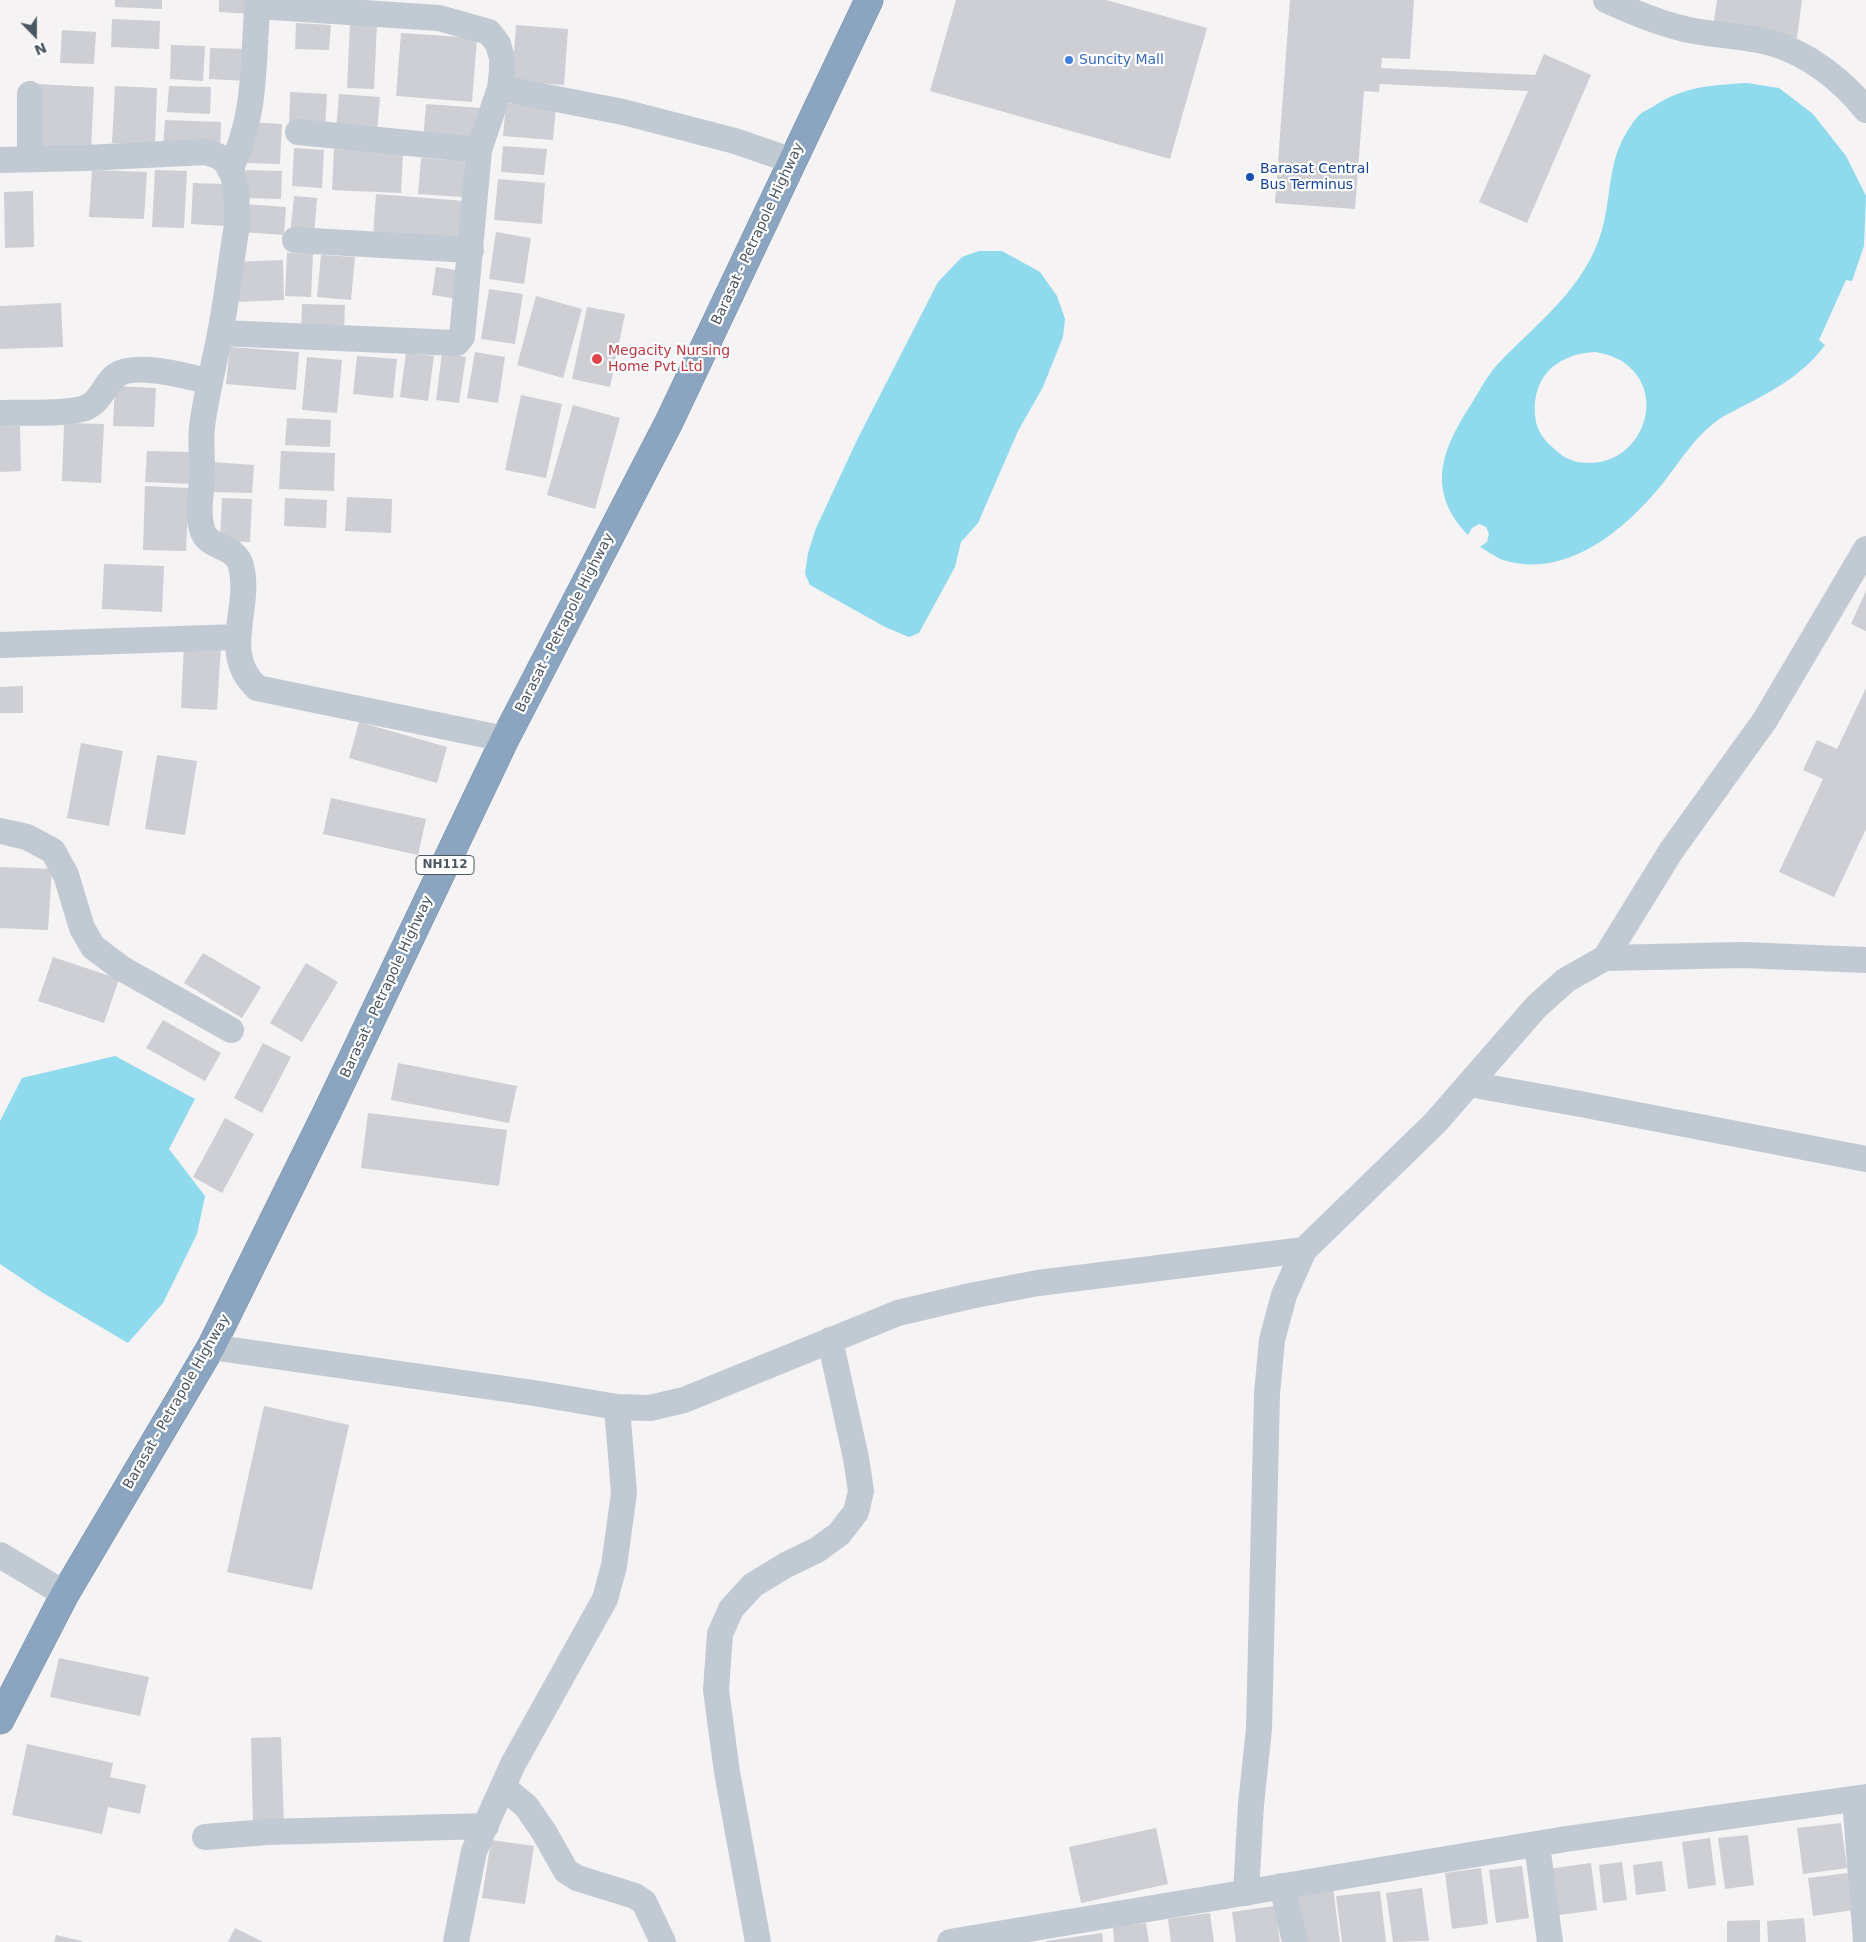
<!DOCTYPE html>
<html>
<head>
<meta charset="utf-8">
<style>
  body { margin:0 }
  #map { position:relative; width:1866px; height:1942px; overflow:hidden; background:#f5f3f3; font-family:"DejaVu Sans",sans-serif }
  canvas { display:block }
  .north { position:absolute; left:10px; top:10px; width:50px; height:50px; -webkit-text-stroke:4px #fff; paint-order:stroke; rotate:158deg; font-size:14px; font-weight:700; line-height:20px; text-align:center; color:#4a5661 }
  .north::after { content:''; display:block; margin:auto; width:18px; height:22px; background:#4a5661; clip-path:polygon(50% 0,100% 100%,50% 72%,0 100%) }
</style>
</head>
<body>
<div id="map">
<canvas width="1866" height="1942"></canvas>
<div class="north">N</div>
</div>
<script>
const ctx = document.querySelector('canvas').getContext('2d');
ctx.lineJoin = 'round';
function fill(path, color) { ctx.fillStyle = color; ctx.fill(path, 'evenodd'); }
function trace(path, color, width, dash) { ctx.strokeStyle = color; ctx.lineWidth = width; ctx.lineCap = dash ? 'butt' : 'round'; ctx.setLineDash(dash || []); ctx.stroke(path); }
function write(font, color, halo, rows, align = 'center') {
  ctx.font = font + ' "DejaVu Sans",sans-serif'; ctx.lineWidth = 4.5; ctx.setLineDash([]); ctx.textBaseline = 'middle'; ctx.strokeStyle = halo; ctx.fillStyle = color; for (const [text, x, y, turn = 0] of rows) {
    ctx.save(); ctx.translate(x, y); ctx.rotate((+turn || 0) * Math.PI / 180); ctx.textAlign = isNaN(turn) ? turn : align; if (halo) ctx.strokeText(text, 0, 0); ctx.fillText(text, 0, 0); ctx.restore();
  }
}
const water = new Path2D(`
  M 1747,83 L 1779,88 L 1813,114 L 1846,156 L 1866,196 L 1864,246 L 1852,281 L 1846,280 L 1819,340 L 1825,345 C 1806,371 1780,387 1751,402 C 1740,408 1728,413 1718,420 C 1693,438 1678,465 1659,488 C 1621,533 1565,579 1503,560 C 1495,557 1487,551 1480,547 L 1487,542 L 1489,534 L 1486,527 L 1479,524 L 1472,528 L 1468,535 C 1425,490 1442,449 1472,403 C 1480,390 1487,376 1497,365 C 1532,328 1576,295 1596,247 C 1616,201 1601,160 1638,116 C 1642,112 1649,109 1654,106 C 1685,86 1712,85 1747,83 ZM 1595,352 C 1606,354 1617,357 1626,364 C 1668,397 1640,463 1590,463 C 1578,463 1566,460 1558,452 C 1548,444 1539,435 1536,422 C 1529,380 1554,354 1595,352 Z
  M 979,251 L 1002,251 L 1040,272 L 1057,296 L 1065,319 L 1063,337 L 1043,387 L 1018,431 L 978,523 L 961,542 L 955,567 L 919,633 L 909,637 L 885,627 L 810,585 L 805,574 L 808,553 L 816,528 L 858,438 L 938,282 L 962,257 Z
  M 115,1056 L 195,1099 L 169,1149 L 205,1196 L 197,1234 L 163,1303 L 128,1343 L 43,1293 L 0,1264 L 0,1121 L 22,1078 Z`);
const building = new Path2D(`
  M 115,0 L 162,0 L 162,9 L 115,7 Z
  M 219,0 L 252,0 L 251,14 L 219,12 Z
  M 956,0 L 1106,0 L 1207,28 L 1170,159 L 930,91 Z
  M 1290,0 L 1414,0 L 1410,59 L 1382,58 L 1381,68 L 1535,75 L 1544,54 L 1591,75 L 1527,223 L 1479,202 L 1528,91 L 1380,84 L 1379,92 L 1364,91 L 1355,209 L 1275,203 Z
  M 1717,0 L 1802,0 L 1797,38 L 1713,27 Z
  M 112,19 L 160,21 L 159,49 L 111,47 Z
  M 296,23 L 331,25 L 329,50 L 295,49 Z
  M 350,23 L 377,24 L 374,89 L 347,88 Z
  M 516,25 L 568,29 L 564,85 L 512,81 Z
  M 62,30 L 96,32 L 94,64 L 60,63 Z
  M 401,33 L 477,38 L 472,102 L 396,96 Z
  M 171,45 L 205,46 L 203,81 L 170,79 Z
  M 210,48 L 248,49 L 247,81 L 209,79 Z
  M 37,84 L 94,87 L 91,149 L 34,146 Z
  M 115,86 L 157,88 L 155,144 L 112,143 Z
  M 169,86 L 211,87 L 210,114 L 167,112 Z
  M 290,92 L 327,94 L 325,130 L 289,129 Z
  M 339,94 L 380,97 L 377,134 L 336,131 Z
  M 506,103 L 556,107 L 553,140 L 503,136 Z
  M 426,104 L 482,108 L 479,144 L 423,140 Z
  M 165,120 L 221,122 L 220,150 L 163,147 Z
  M 248,122 L 282,124 L 280,164 L 246,163 Z
  M 503,146 L 547,149 L 544,175 L 501,172 Z
  M 294,148 L 324,150 L 322,188 L 292,186 Z
  M 334,149 L 403,153 L 401,193 L 332,190 Z
  M 421,158 L 465,161 L 463,197 L 418,194 Z
  M 92,170 L 147,172 L 144,219 L 89,217 Z
  M 155,170 L 187,171 L 184,228 L 152,227 Z
  M 246,170 L 282,171 L 281,199 L 246,198 Z
  M 498,179 L 545,183 L 542,224 L 494,220 Z
  M 193,183 L 225,184 L 224,226 L 191,224 Z
  M 33,191 L 34,247 L 5,248 L 4,192 Z
  M 376,194 L 465,201 L 462,245 L 373,238 Z
  M 294,196 L 317,198 L 314,237 L 290,235 Z
  M 244,204 L 286,207 L 284,235 L 241,232 Z
  M 496,232 L 531,238 L 524,284 L 489,279 Z
  M 287,253 L 313,254 L 311,297 L 285,296 Z
  M 321,255 L 355,257 L 351,300 L 317,297 Z
  M 283,260 L 284,300 L 236,302 L 234,262 Z
  M 436,267 L 469,272 L 464,300 L 432,295 Z
  M 489,289 L 523,294 L 515,344 L 481,339 Z
  M 536,296 L 582,309 L 563,378 L 517,365 Z
  M 61,303 L 63,347 L 0,349 L 0,306 Z
  M 302,304 L 345,305 L 344,334 L 301,333 Z
  M 587,307 L 625,314 L 610,387 L 572,379 Z
  M 230,347 L 299,352 L 296,390 L 226,384 Z
  M 475,352 L 505,357 L 498,403 L 467,398 Z
  M 406,353 L 434,356 L 428,401 L 400,397 Z
  M 442,353 L 466,357 L 459,403 L 436,400 Z
  M 357,356 L 397,359 L 393,398 L 353,394 Z
  M 307,357 L 342,360 L 337,413 L 302,410 Z
  M 115,386 L 156,388 L 154,427 L 113,426 Z
  M 521,395 L 562,404 L 546,478 L 505,470 Z
  M 573,405 L 620,418 L 595,509 L 547,495 Z
  M 287,418 L 331,420 L 330,447 L 285,445 Z
  M 64,423 L 104,424 L 101,483 L 62,481 Z
  M 0,426 L 20,426 L 21,471 L 0,472 Z
  M 147,451 L 193,452 L 191,484 L 145,482 Z
  M 281,451 L 335,453 L 334,491 L 279,489 Z
  M 211,462 L 254,465 L 252,493 L 210,492 Z
  M 145,486 L 189,488 L 186,551 L 143,550 Z
  M 347,497 L 392,499 L 391,533 L 345,531 Z
  M 222,498 L 252,499 L 250,542 L 220,541 Z
  M 285,498 L 327,500 L 326,528 L 284,526 Z
  M 104,564 L 164,566 L 162,612 L 102,609 Z
  M 1866,591 L 1866,631 L 1851,624 Z
  M 184,644 L 221,646 L 217,710 L 181,708 Z
  M 23,686 L 23,713 L 0,713 L 0,687 Z
  M 1866,688 L 1866,829 L 1834,897 L 1779,872 L 1823,779 L 1803,770 L 1817,740 L 1837,749 Z
  M 359,722 L 447,747 L 437,783 L 349,758 Z
  M 81,743 L 123,751 L 109,826 L 67,818 Z
  M 157,755 L 197,761 L 185,835 L 145,829 Z
  M 331,798 L 426,819 L 418,855 L 323,834 Z
  M 0,867 L 52,869 L 48,930 L 0,928 Z
  M 203,953 L 261,987 L 242,1018 L 184,983 Z
  M 53,957 L 119,979 L 104,1023 L 38,1001 Z
  M 306,963 L 338,982 L 302,1042 L 270,1023 Z
  M 163,1020 L 221,1053 L 205,1081 L 146,1048 Z
  M 263,1043 L 291,1057 L 262,1113 L 234,1098 Z
  M 398,1063 L 517,1086 L 509,1123 L 391,1100 Z
  M 368,1113 L 507,1130 L 499,1186 L 361,1168 Z
  M 225,1118 L 254,1134 L 222,1193 L 193,1177 Z
  M 264,1406 L 349,1425 L 312,1590 L 227,1572 Z
  M 59,1658 L 149,1677 L 140,1716 L 50,1697 Z
  M 281,1737 L 284,1826 L 253,1827 L 251,1738 Z
  M 27,1744 L 113,1763 L 110,1777 L 146,1785 L 140,1814 L 108,1807 L 102,1834 L 12,1815 Z
  M 1841,1823 L 1847,1868 L 1803,1874 L 1797,1828 Z
  M 1156,1828 L 1168,1884 L 1081,1903 L 1069,1847 Z
  M 1748,1835 L 1754,1885 L 1725,1889 L 1718,1838 Z
  M 1710,1838 L 1716,1885 L 1688,1889 L 1682,1842 Z
  M 491,1840 L 534,1846 L 525,1904 L 482,1898 Z
  M 1662,1861 L 1666,1891 L 1636,1895 L 1633,1865 Z
  M 1622,1862 L 1627,1900 L 1603,1903 L 1599,1865 Z
  M 1591,1863 L 1597,1910 L 1553,1916 L 1548,1869 Z
  M 1522,1866 L 1529,1918 L 1496,1923 L 1489,1870 Z
  M 1481,1868 L 1488,1924 L 1452,1929 L 1445,1873 Z
  M 1848,1873 L 1853,1910 L 1813,1916 L 1808,1878 Z
  M 1333,1887 L 1340,1942 L 1305,1942 L 1297,1895 Z
  M 1422,1888 L 1429,1941 L 1393,1942 L 1386,1893 Z
  M 1380,1891 L 1386,1942 L 1342,1942 L 1336,1896 Z
  M 1275,1906 L 1280,1942 L 1236,1942 L 1232,1912 Z
  M 1210,1913 L 1214,1942 L 1171,1942 L 1168,1919 Z
  M 1804,1918 L 1806,1942 L 1768,1942 L 1767,1921 Z
  M 1760,1920 L 1760,1942 L 1727,1942 L 1727,1921 Z
  M 1146,1923 L 1149,1942 L 1114,1942 L 1113,1927 Z
  M 235,1928 L 263,1942 L 228,1942 Z
  M 1102,1933 L 1103,1942 L 1046,1942 L 1046,1941 Z
  M 56,1935 L 82,1941 L 82,1942 L 54,1942 Z`);
const minor = new Path2D(`
  M 1606,0 C 1632,12 1660,24 1689,30 C 1716,36 1744,35 1771,43 C 1808,53 1843,81 1866,110
  M 500,88 L 623,112 L 735,141 L 793,161
  M 30,94 L 30,159
  M 298,132 L 479,150
  M 0,160 L 85,158 L 206,152 C 211,154 217,155 221,158 C 240,171 236,205 237,225 C 231,261 227,298 220,334 C 214,365 206,395 202,427 C 200,445 203,463 202,480 C 201,497 197,512 202,529 C 207,550 235,543 241,566 C 252,609 219,652 257,688 L 505,739
  M 230,170 C 258,111 252,63 258,0
  M 295,240 L 471,250
  M 220,333 L 457,343 L 462,337 L 479,150 L 500,88 L 502,71 L 502,58 L 498,44 L 489,32 L 439,18 L 257,6
  M 0,413 C 22,412 66,415 85,408 C 101,401 102,389 113,378 C 130,360 187,376 210,382
  M 0,645 L 238,637
  M 0,831 L 27,837 L 53,851 L 66,875 L 82,928 L 93,947 L 121,968 L 231,1030
  M 1605,958 L 1671,851 L 1765,720 L 1866,549
  M 1469,1084 L 1575,1103 L 1866,1159
  M 211,1347 L 534,1393 L 617,1407 L 650,1408 L 684,1400 L 898,1313 L 970,1296 L 1038,1283 L 1304,1250
  M 0,1555 L 65,1594
  M 503,1787 L 526,1806 L 544,1832 L 566,1871 L 577,1878 L 635,1896 L 644,1902 L 663,1942
  M 1855,1799 L 1866,1941
  M 205,1837 L 267,1832 L 486,1826
  M 1537,1845 L 1550,1942
  M 1282,1886 L 1295,1942
  M 1246,1893 L 1251,1804 L 1259,1729 L 1267,1394 L 1272,1340 L 1284,1295 L 1304,1250 L 1435,1123 L 1536,1007 L 1566,980 L 1605,958 L 1743,955 L 1866,960
  M 456,1942 L 474,1851 L 513,1764 L 605,1599 L 614,1566 L 624,1493 L 617,1407
  M 758,1942 L 727,1772 L 716,1690 L 720,1634 L 731,1609 L 753,1585 L 786,1565 L 817,1550 L 839,1534 L 856,1512 L 861,1491 L 856,1458 L 830,1340
  M 950,1942 L 1566,1839 L 1866,1797`);
const highway = new Path2D(`
  M 0,1720 L 65,1594 L 211,1347 L 327,1112 L 505,739 L 669,422 L 869,0`);
const markers = [
  [1069,60,5,"#3f7fe0"],
  [1250,177,5,"#1a4fb4"],
  [597,359,6,"#e0444e"]
];
const shields = [
  [445,865,58]
];
const shieldNames = [
  ["NH112",445,865]
];
const shopNames = [
  ["Suncity Mall",1079,60]
];
const transitNames = [
  ["Barasat Central",1260,169],
  ["Bus Terminus",1260,185]
];
const streetNames = [
  ["Barasat - Petrapole Highway",758,234,-65],
  ["Barasat - Petrapole Highway",565,623,-63],
  ["Barasat - Petrapole Highway",387,987,-65],
  ["Barasat - Petrapole Highway",177,1402,-60]
];
const healthNames = [
  ["Megacity Nursing",608,351],
  ["Home Pvt Ltd",608,367]
];
fill(water, '#90daee');
fill(building, '#cdcfd5');
trace(highway, '#7690ad', 29);
trace(minor, '#c1cad2', 26);
trace(highway, '#8ba5c1', 28);
for (const [x, y, r, color] of markers) { const dot = new Path2D(); dot.arc(x, y, r, 0, 2 * Math.PI); ctx.fillStyle = color; ctx.fill(dot); trace(dot, '#fff', 2); }
for (const [x, y, w] of shields) { const box = new Path2D(); box.roundRect(x - w / 2, y - 9.5, w, 19, 4); ctx.fillStyle = '#fff'; ctx.fill(box); trace(box, '#4a5661', 1); }
write('bold 12px', '#4a5661', null, shieldNames);
write('14px', '#366cbe', '#fff', shopNames, 'left');
write('14px', '#164399', '#fff', transitNames, 'left');
write('14px', '#4a5661', '#fff', streetNames);
write('14px', '#be3a42', '#fff', healthNames, 'left');
</script>
</body>
</html>
